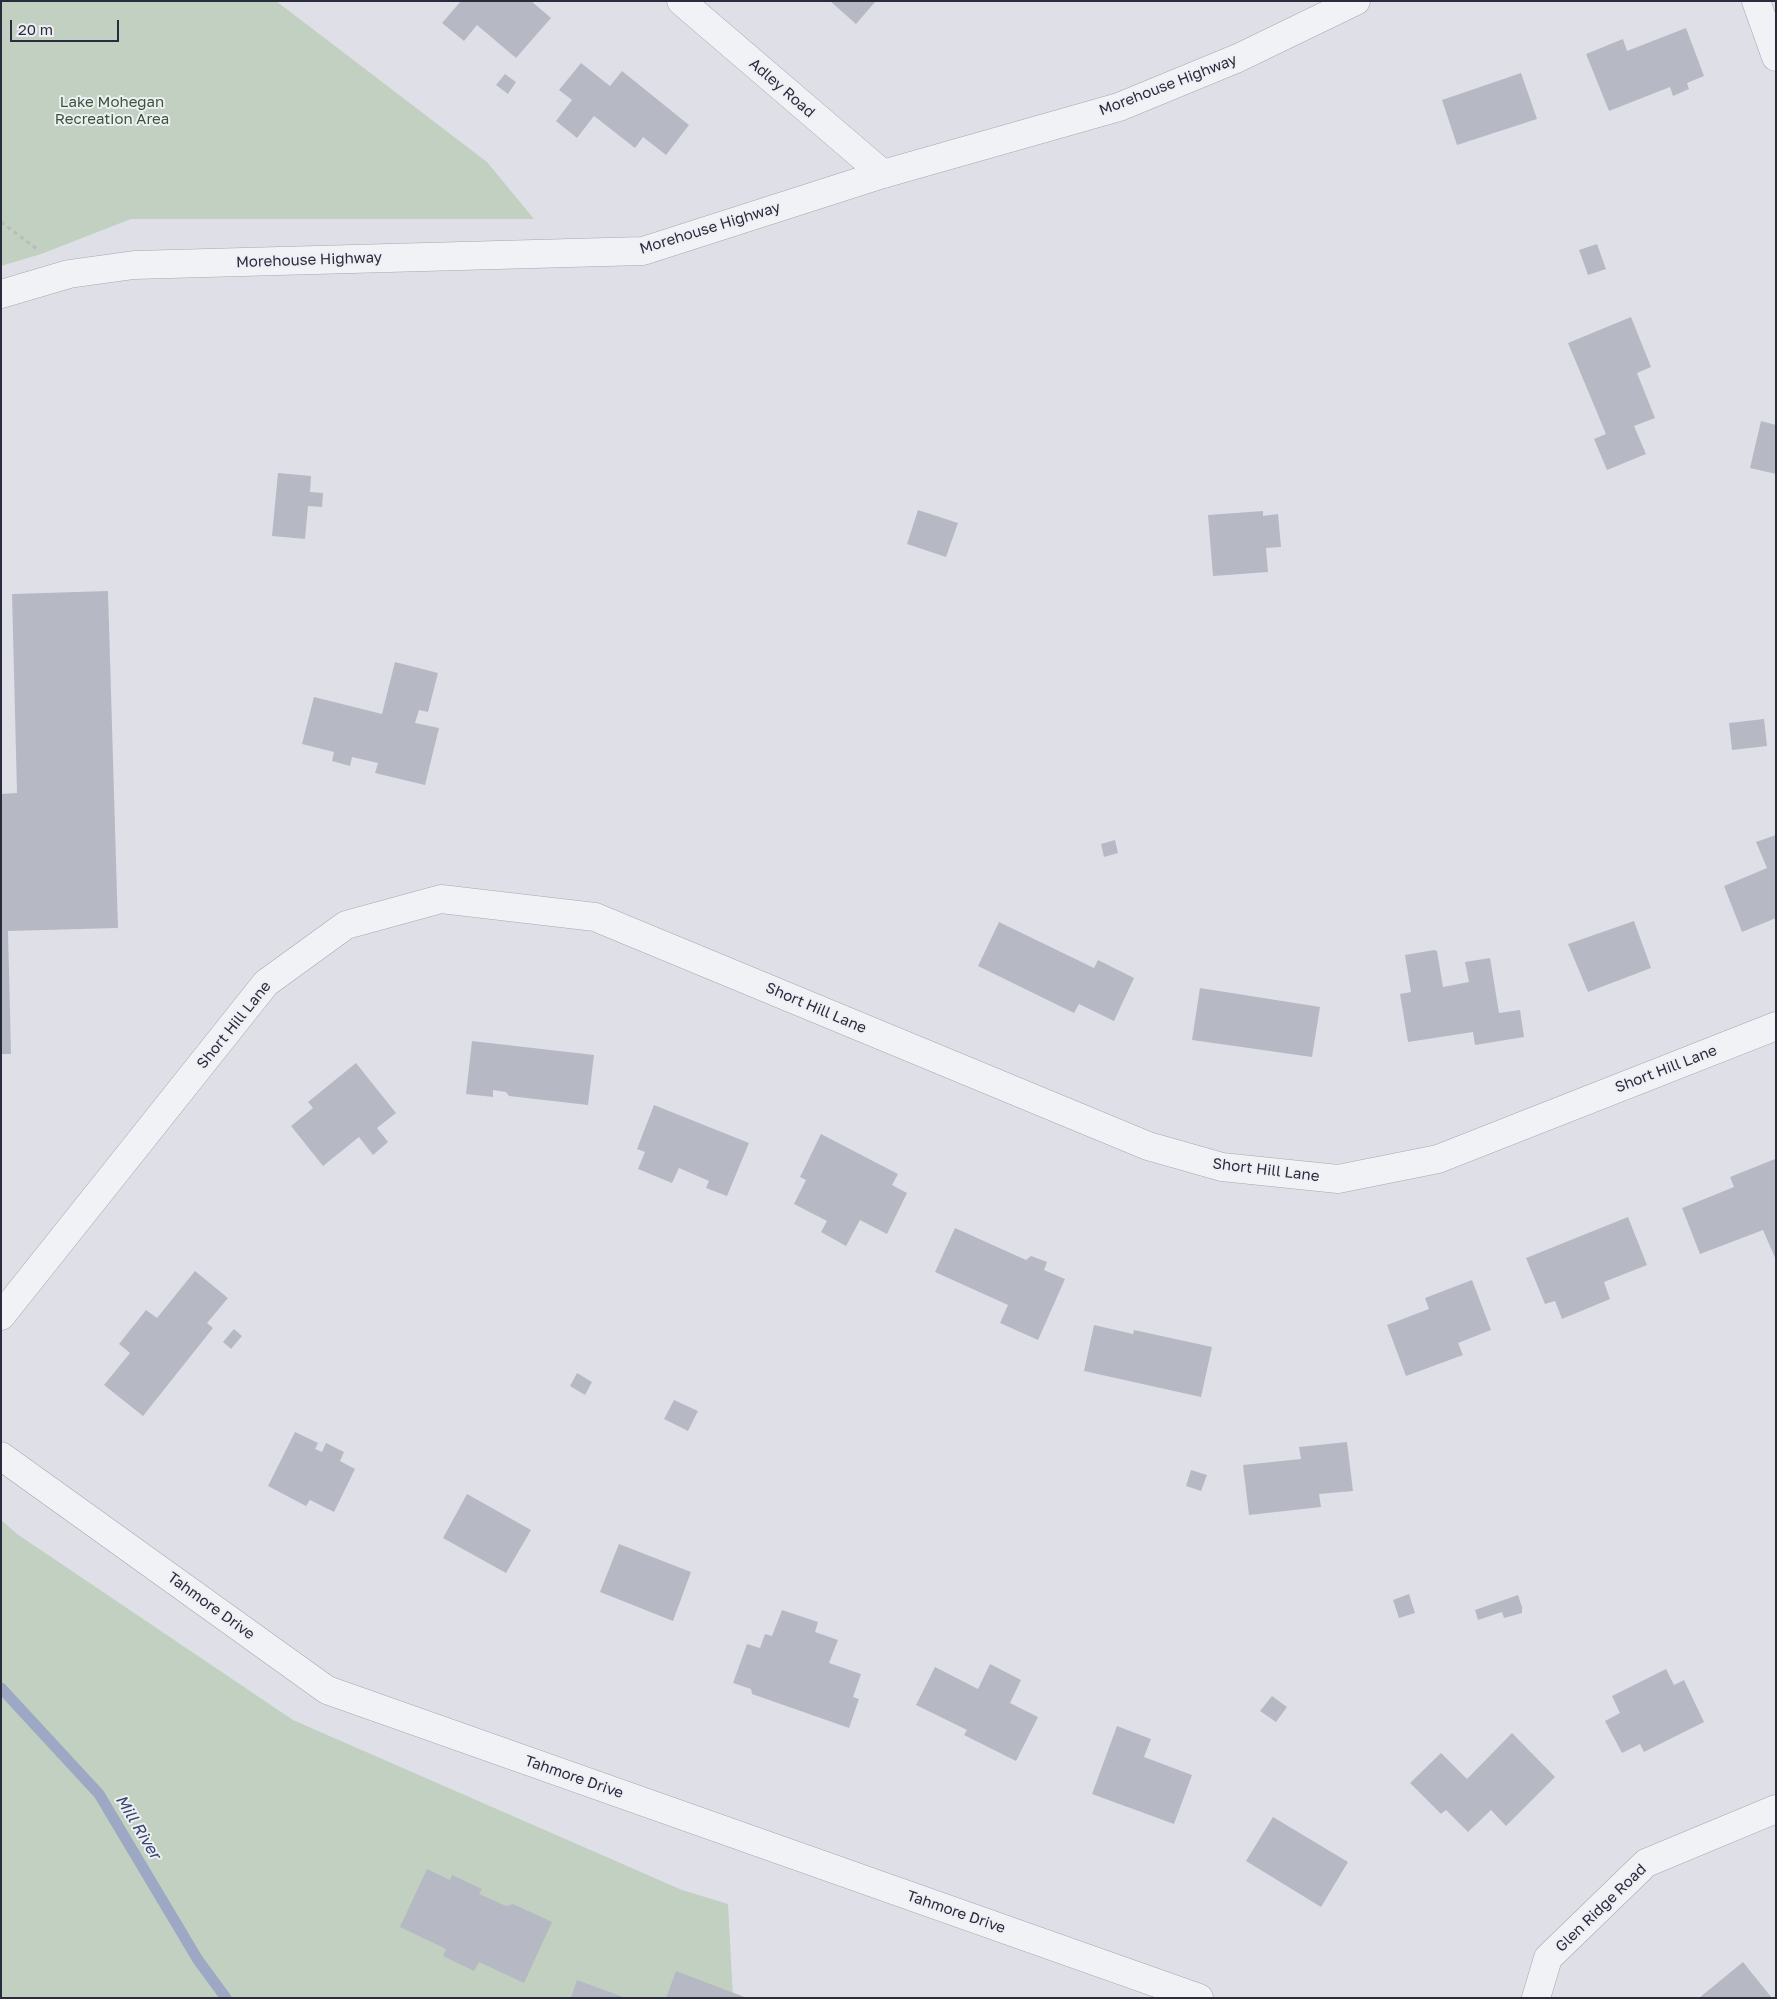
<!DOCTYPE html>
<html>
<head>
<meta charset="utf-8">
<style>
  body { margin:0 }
  #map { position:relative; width:1777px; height:1999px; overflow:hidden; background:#dfe0e7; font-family:"Golos Text",sans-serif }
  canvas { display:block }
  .frame { position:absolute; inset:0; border:2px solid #292c3c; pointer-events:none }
  .scale { position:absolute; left:10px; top:20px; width:109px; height:22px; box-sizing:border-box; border:2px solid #292c3c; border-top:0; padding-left:6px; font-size:15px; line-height:18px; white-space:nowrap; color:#292c3c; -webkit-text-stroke:4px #eeeff4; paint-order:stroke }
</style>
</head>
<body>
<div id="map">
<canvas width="1777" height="1999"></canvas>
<div class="frame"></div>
<div class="scale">20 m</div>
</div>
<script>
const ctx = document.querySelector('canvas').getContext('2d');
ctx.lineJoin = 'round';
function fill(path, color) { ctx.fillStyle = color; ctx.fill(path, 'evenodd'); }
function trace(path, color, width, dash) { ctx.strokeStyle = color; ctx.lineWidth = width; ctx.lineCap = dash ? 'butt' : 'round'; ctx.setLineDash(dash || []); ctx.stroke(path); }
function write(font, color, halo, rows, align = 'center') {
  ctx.font = font + ' "Golos Text",sans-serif'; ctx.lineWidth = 4; ctx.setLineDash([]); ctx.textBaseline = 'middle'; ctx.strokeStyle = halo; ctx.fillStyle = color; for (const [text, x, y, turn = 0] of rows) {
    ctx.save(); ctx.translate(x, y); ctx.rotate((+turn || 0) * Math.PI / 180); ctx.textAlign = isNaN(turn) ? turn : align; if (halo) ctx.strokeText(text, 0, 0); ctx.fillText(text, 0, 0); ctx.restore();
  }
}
const green = new Path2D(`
  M 1,1 L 276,1 L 487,162 L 534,219 L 131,219 L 41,254 L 1,266 Z
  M 1,1520 L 17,1534 L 293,1720 L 682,1890 L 728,1904 L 733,1998 L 1,1998 Z`);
const stream = new Path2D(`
  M 1,1688 L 99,1794 L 198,1960 L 226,1998`);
const building = new Path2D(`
  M 461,1 L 531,1 L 551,18 L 516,58 L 477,25 L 464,41 L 442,23 Z
  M 830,1 L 876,1 L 856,24 Z
  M 1686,28 L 1704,76 L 1687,83 L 1689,89 L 1673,96 L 1670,87 L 1609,111 L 1586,54 L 1623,39 L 1627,51 Z
  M 581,63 L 610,86 L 622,71 L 689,125 L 666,155 L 643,137 L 635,148 L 594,116 L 577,138 L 556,121 L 572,100 L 559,90 Z
  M 1521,73 L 1537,119 L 1457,145 L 1442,100 Z
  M 505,74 L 516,82 L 508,94 L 496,85 Z
  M 1597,244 L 1606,269 L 1588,275 L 1579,250 Z
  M 1631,317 L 1651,367 L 1637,373 L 1655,418 L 1634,426 L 1646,454 L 1607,470 L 1594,439 L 1606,434 L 1568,343 Z
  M 1761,421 L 1776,425 L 1776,474 L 1750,468 Z
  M 278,473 L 311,476 L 310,492 L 323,493 L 322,507 L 308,506 L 305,539 L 272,536 Z
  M 918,510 L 958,523 L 946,557 L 907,544 Z
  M 1263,511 L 1263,516 L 1278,514 L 1281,547 L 1266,548 L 1268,572 L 1213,576 L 1208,515 Z
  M 108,591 L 118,928 L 8,931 L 11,1054 L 1,1054 L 1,794 L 17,793 L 12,594 Z
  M 395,662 L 438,673 L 428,712 L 419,710 L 415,723 L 439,728 L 425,785 L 375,773 L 378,763 L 352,757 L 350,766 L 332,761 L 334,752 L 302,744 L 314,697 L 382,714 Z
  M 1764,719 L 1767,746 L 1732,750 L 1729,723 Z
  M 1776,835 L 1776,918 L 1742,932 L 1724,886 L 1767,868 L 1756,842 Z
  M 1115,840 L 1118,853 L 1104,857 L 1101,844 Z
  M 1634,921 L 1651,968 L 1588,992 L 1568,944 Z
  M 999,922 L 1094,968 L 1098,960 L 1134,978 L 1114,1021 L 1079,1004 L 1074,1013 L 978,966 Z
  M 1434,950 L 1437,951 L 1443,987 L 1469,982 L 1465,962 L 1490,958 L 1499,1013 L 1520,1010 L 1524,1037 L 1475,1045 L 1473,1032 L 1408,1042 L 1400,994 L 1411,992 L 1405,955 Z
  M 1200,988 L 1320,1007 L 1312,1057 L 1192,1040 Z
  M 472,1041 L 594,1055 L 588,1105 L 509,1096 L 506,1092 L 493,1090 L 493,1097 L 466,1094 Z
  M 356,1063 L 396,1113 L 377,1128 L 388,1142 L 373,1155 L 359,1137 L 323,1166 L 291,1126 L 313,1108 L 308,1102 Z
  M 654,1105 L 749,1143 L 727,1196 L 706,1188 L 709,1181 L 679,1168 L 672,1183 L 638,1169 L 645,1152 L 637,1149 Z
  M 821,1134 L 898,1174 L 892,1185 L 907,1193 L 887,1234 L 860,1220 L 846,1246 L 821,1232 L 827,1221 L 794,1204 L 806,1180 L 800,1177 Z
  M 1775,1159 L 1776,1260 L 1763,1230 L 1700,1254 L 1682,1208 L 1734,1187 L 1730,1177 Z
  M 1628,1217 L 1647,1265 L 1604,1282 L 1610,1299 L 1562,1319 L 1555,1301 L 1545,1304 L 1526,1258 Z
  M 955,1228 L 1026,1260 L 1031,1256 L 1047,1262 L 1044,1270 L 1065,1279 L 1038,1340 L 1000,1323 L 1008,1305 L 935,1272 Z
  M 195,1271 L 228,1298 L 207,1323 L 213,1328 L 143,1416 L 104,1385 L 130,1353 L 119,1344 L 146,1310 L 157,1318 Z
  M 1472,1280 L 1491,1330 L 1458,1343 L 1463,1355 L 1406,1376 L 1387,1325 L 1429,1309 L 1425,1298 Z
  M 1094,1325 L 1133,1334 L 1134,1330 L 1212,1347 L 1201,1397 L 1084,1371 Z
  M 234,1329 L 242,1336 L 231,1349 L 223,1342 Z
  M 577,1373 L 592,1382 L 585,1395 L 570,1386 Z
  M 674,1400 L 698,1411 L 688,1431 L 664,1419 Z
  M 295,1432 L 318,1443 L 315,1449 L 322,1452 L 326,1443 L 344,1452 L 340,1461 L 355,1469 L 334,1512 L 310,1500 L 306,1506 L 268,1486 Z
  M 1347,1442 L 1353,1491 L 1319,1494 L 1321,1507 L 1249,1515 L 1243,1465 L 1301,1459 L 1299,1447 Z
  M 1191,1470 L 1207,1475 L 1201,1491 L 1186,1486 Z
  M 467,1494 L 531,1530 L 506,1573 L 443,1538 Z
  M 619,1544 L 691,1572 L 673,1621 L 600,1592 Z
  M 1409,1594 L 1415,1613 L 1399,1618 L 1393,1600 Z
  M 1518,1595 L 1522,1607 L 1522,1613 L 1504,1618 L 1502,1612 L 1478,1620 L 1475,1610 Z
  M 782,1610 L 818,1622 L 815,1632 L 838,1640 L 829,1663 L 861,1674 L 853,1697 L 859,1699 L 849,1728 L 752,1694 L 751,1689 L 733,1683 L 747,1644 L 760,1648 L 765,1634 L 772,1636 Z
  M 990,1664 L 1021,1680 L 1010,1703 L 1038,1717 L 1016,1761 L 964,1735 L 967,1730 L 916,1705 L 935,1667 L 978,1689 Z
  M 1666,1669 L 1674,1685 L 1684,1680 L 1704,1722 L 1644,1752 L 1640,1744 L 1622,1753 L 1605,1721 L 1620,1713 L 1612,1696 Z
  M 1272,1696 L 1287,1707 L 1276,1722 L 1260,1711 Z
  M 1117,1726 L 1151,1739 L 1144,1757 L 1192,1775 L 1174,1824 L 1092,1794 Z
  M 1512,1733 L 1555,1777 L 1506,1826 L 1491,1810 L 1468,1832 L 1446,1810 L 1441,1814 L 1410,1783 L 1441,1753 L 1467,1779 Z
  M 1273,1817 L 1348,1862 L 1321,1907 L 1246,1861 Z
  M 427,1869 L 450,1880 L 452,1875 L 482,1889 L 479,1894 L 506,1906 L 513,1904 L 552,1922 L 524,1983 L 479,1962 L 474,1971 L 443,1956 L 446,1949 L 400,1927 Z
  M 1743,1962 L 1772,1998 L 1699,1998 Z
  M 676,1971 L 747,1998 L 666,1998 Z
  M 577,1980 L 626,1998 L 571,1998 Z`);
const path = new Path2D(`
  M 1,222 L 37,249`);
const minor = new Path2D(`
  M 681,1 L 883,174
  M 1756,1 L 1776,57
  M 1,1316 L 266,983 L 346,925 L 441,899 L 595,917 L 1148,1146 L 1222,1167 L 1338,1179 L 1438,1159 L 1776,1026
  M 1536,1998 L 1548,1958 L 1646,1863 L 1776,1809`);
const tertiary = new Path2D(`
  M 1,294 L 69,274 L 134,265 L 643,251 L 883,174 L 1119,107 L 1238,58 L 1356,1
  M 1,1456 L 327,1690 L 1199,1998`);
const streetNames = [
  ["Morehouse Highway",1168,85,-21],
  ["Adley Road",782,88,41],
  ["Morehouse Highway",710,228,-17],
  ["Morehouse Highway",309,260,-2],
  ["Short Hill Lane",816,1008,23],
  ["Short Hill Lane",234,1025,-51],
  ["Short Hill Lane",1666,1069,-21],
  ["Short Hill Lane",1266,1170,7],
  ["Tahmore Drive",211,1606,36],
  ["Tahmore Drive",574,1777,19],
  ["Glen Ridge Road",1601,1908,-44],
  ["Tahmore Drive",956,1912,19]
];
const parkNames = [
  ["Lake Mohegan",112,102],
  ["Recreation Area",112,119]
];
const waterNames = [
  ["Mill River",138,1827,59]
];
fill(green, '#c1d0c0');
trace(stream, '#9ca8c4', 11);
fill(building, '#b6b9c3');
trace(minor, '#a5a6b0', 29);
trace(tertiary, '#a5a6b0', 29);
trace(path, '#b9bbc1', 3, [4, 4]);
trace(minor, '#f1f2f5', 28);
trace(tertiary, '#f1f2f5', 28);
write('15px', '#292c3c', '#eeeff4', streetNames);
write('15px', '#385737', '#eeeff4', parkNames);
write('italic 16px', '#36456d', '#eeeff4', waterNames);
</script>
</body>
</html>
